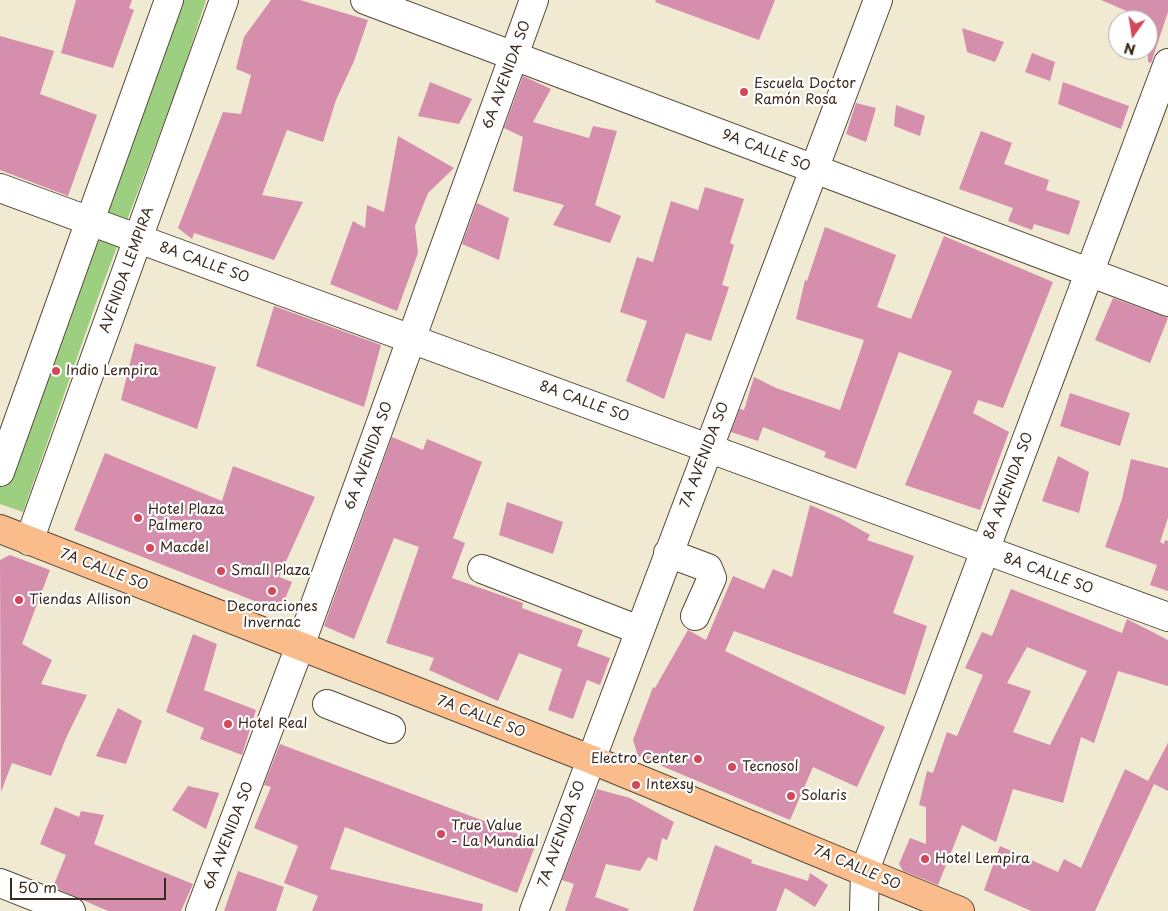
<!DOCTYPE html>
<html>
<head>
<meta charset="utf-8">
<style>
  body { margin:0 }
  #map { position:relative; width:1168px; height:911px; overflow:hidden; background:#f1ead3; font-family:"Playpen Sans",sans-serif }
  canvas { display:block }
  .north { position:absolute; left:1108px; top:10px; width:50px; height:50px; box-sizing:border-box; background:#fff; border:1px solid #b1aaa5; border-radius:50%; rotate:193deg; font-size:14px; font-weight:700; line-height:20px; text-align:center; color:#3b2a1e }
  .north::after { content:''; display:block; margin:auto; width:18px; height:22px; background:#d1495b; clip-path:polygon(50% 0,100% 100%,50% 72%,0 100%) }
  .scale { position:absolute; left:10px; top:878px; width:156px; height:22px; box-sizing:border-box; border:2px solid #3b2a1e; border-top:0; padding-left:6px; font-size:15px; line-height:18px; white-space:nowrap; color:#3b2a1e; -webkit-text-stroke:4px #fff; paint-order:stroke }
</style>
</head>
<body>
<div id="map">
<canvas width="1168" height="911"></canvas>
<div class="north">N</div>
<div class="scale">50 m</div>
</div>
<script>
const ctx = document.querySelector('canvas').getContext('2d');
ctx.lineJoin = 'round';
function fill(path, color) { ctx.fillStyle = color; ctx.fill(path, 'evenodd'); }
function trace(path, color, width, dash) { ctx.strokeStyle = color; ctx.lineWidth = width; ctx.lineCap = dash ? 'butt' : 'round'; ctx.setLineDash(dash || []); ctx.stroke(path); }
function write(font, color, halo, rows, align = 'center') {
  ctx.font = font + ' "Playpen Sans",sans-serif'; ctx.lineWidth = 4.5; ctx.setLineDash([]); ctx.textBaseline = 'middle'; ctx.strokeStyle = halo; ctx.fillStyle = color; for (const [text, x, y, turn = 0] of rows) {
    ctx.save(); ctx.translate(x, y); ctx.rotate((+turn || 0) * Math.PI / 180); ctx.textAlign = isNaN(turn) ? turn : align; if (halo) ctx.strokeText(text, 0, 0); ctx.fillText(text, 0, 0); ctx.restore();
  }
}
const green = new Path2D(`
  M 168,0 L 206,0 L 181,77 L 100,292 L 23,512 L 0,504 L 0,481 Z`);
const building = new Path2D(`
  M 76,0 L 132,0 L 129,8 L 134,10 L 113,68 L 61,53 Z
  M 271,0 L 300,0 L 368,20 L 354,61 L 336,100 L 323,142 L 287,130 L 262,195 L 303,202 L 274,260 L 194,233 L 192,239 L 178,228 L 223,112 L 241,114 L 251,75 L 236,69 L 244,37 Z
  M 656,0 L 775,0 L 759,40 L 655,2 Z
  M 1101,0 L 1168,0 L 1168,12 L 1151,63 L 1148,62 L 1148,20 L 1126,20 L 1129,12 Z
  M 962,28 L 1004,42 L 995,62 L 967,52 Z
  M 0,36 L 54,51 L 40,94 L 97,115 L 68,196 L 0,170 Z
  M 1032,53 L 1055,62 L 1050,81 L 1025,72 Z
  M 523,76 L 551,89 L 533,122 L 589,138 L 593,126 L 617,131 L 595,205 L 621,216 L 610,243 L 553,225 L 564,205 L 513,191 L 523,137 L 504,128 Z
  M 430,82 L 472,99 L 459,124 L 418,116 Z
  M 1063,82 L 1129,106 L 1121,129 L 1058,104 Z
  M 856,103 L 876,108 L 866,142 L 846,134 Z
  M 896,105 L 925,116 L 920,136 L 894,126 Z
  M 981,131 L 1012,143 L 1004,164 L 1049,180 L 1046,190 L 1080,201 L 1069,235 L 1034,224 L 1032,230 L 1008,221 L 1013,208 L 959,189 Z
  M 398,136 L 454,168 L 428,193 L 415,226 L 418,253 L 397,311 L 330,284 L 353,221 L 365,228 L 367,205 L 384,212 Z
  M 705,187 L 744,199 L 730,243 L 734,245 L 722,285 L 729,287 L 711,341 L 686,333 L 664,399 L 626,381 L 647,321 L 620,312 L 637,257 L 653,262 L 671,201 L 698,210 Z
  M 477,203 L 509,218 L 499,260 L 462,244 Z
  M 825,227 L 896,255 L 877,307 L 911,319 L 944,236 L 1053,282 L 1003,408 L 978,400 L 973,413 L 1009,432 L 980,510 L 905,485 L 952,371 L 899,352 L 856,469 L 824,457 L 826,452 L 763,427 L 758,441 L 731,432 L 740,409 L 744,410 L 754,377 L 776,388 L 840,410 L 864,340 L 796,319 L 805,280 L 807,281 Z
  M 1113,298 L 1168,318 L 1150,363 L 1095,340 Z
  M 274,306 L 381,345 L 364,407 L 256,366 Z
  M 135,343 L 216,367 L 197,429 L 121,400 Z
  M 1070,393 L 1130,413 L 1120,446 L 1060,426 Z
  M 392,437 L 423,450 L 427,439 L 482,462 L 453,538 L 465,543 L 452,578 L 523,603 L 522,608 L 583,630 L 577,646 L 610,658 L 600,685 L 587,680 L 573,719 L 548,710 L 562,669 L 519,653 L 498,701 L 429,670 L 434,658 L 386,643 L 419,547 L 394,538 L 354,639 L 324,626 Z
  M 105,453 L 222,501 L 233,466 L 315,497 L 279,577 L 292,582 L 280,611 L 74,530 Z
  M 1058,456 L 1089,472 L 1079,513 L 1042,501 Z
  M 1131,459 L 1168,468 L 1168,518 L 1160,542 L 1164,544 L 1165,540 L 1168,541 L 1168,591 L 1150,585 L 1157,565 L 1105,547 L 1122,499 Z
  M 507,502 L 563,522 L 553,554 L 499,535 Z
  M 810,505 L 840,518 L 870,535 L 867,540 L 914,556 L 893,613 L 927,626 L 905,695 L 734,631 L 725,651 L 885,727 L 857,787 L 813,767 L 790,820 L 638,756 L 633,740 L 653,687 L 655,688 L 688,630 L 706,640 L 733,576 L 764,589 L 773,569 L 792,577 Z
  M 10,555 L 50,570 L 22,644 L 52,660 L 41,684 L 87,695 L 66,738 L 51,776 L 12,763 L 1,792 L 0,560 Z
  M 1011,589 L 1122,633 L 1127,619 L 1168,640 L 1168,686 L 1118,671 L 1094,743 L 1081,737 L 1063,803 L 1013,789 L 996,842 L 962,825 L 938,885 L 903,871 L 899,864 L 910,838 L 926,844 L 926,807 L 919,805 L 927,771 L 933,773 L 947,732 L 957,736 L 983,675 L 965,668 L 982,632 L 992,636 ZM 1027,647 L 1087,671 L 1050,745 L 1013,732 L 1031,691 L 1007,683 Z
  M 193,634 L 217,644 L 204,690 L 256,710 L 242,755 L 200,739 L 204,728 L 166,712 Z
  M 118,708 L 142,721 L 126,764 L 96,756 Z
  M 1168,743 L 1168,791 L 1148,781 Z
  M 280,744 L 537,841 L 517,893 L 345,827 L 330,869 L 483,904 L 482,911 L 312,911 L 318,896 L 284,883 L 298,846 L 254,828 L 271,787 L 264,785 Z
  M 1125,769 L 1154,784 L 1095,911 L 1031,911 L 984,890 L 1000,846 L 1058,872 L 1064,859 L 1081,868 Z
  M 188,786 L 219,793 L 206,829 L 172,810 Z
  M 597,789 L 630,798 L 674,822 L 667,840 L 662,838 L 657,861 L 648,857 L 640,871 L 606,864 L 595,897 L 629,909 L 628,911 L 565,911 L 574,884 L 562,880 Z
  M 55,807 L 79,817 L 81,811 L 104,815 L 94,844 L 193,884 L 181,911 L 108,911 L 53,887 L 66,855 L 40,844 Z
  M 715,845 L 752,860 L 751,863 L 808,881 L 810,873 L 828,885 L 815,907 L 785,888 L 776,911 L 693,911 Z
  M 238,871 L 284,887 L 276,911 L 224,911 Z`);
const minor = new Path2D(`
  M 365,0 L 1168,302
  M 0,188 L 1168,617
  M 0,472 L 169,0
  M 29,541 L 224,0
  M 668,553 L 708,568 L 712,578 L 695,616
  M 482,569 L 639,630
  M 327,704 L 391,729
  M 0,883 L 71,911
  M 200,911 L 300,646 L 534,0
  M 534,911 L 878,0
  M 864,911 L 865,870 L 1168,63`);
const major = new Path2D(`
  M 0,529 L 590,759 L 960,911`);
const markers = [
  [744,92,5,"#d1495b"],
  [56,371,5,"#d1495b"],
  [138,518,5,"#d1495b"],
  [150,548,5,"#d1495b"],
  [221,571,5,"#d1495b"],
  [272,591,5,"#d1495b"],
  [19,600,5,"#d1495b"],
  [228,724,5,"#d1495b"],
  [698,759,5,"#d1495b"],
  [732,767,5,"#d1495b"],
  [636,785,5,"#d1495b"],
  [791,796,5,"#d1495b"],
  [441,834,5,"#d1495b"],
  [925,859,5,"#d1495b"]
];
const streetNames = [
  ["6A AVENIDA SO",507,75,-70],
  ["9A CALLE SO",766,151,21],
  ["8A CALLE SO",204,263,20],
  ["AVENIDA LEMPIRA",127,270,-70],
  ["8A CALLE SO",584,402,20],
  ["7A AVENIDA SO",705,455,-69],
  ["6A AVENIDA SO",369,456,-70],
  ["8A AVENIDA SO",1009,486,-69],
  ["7A CALLE SO",104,570,21],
  ["8A CALLE SO",1048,574,20],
  ["7A CALLE SO",481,717,21],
  ["7A AVENIDA SO",562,834,-70],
  ["6A AVENIDA SO",229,836,-69],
  ["7A CALLE SO",857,868,23]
];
const poiNames = [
  ["Escuela Doctor",754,84],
  ["Ramón Rosa",754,100],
  ["Indio Lempira",66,371],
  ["Hotel Plaza",148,510],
  ["Palmero",148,526],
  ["Macdel",160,548],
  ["Small Plaza",231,571],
  ["Tiendas Allison",29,600],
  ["Decoraciones",272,607,"center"],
  ["Invernac",272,623,"center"],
  ["Hotel Real",238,724],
  ["Electro Center",688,759,"right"],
  ["Tecnosol",742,767],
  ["Intexsy",646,785],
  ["Solaris",801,796],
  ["True Value",451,826],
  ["- La Mundial",451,842],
  ["Hotel Lempira",935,859]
];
fill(green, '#9ccf7f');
fill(building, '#d58eac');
trace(minor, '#564739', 30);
trace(major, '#564739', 30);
trace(minor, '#fff', 28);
trace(major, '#fabc8b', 28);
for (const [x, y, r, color] of markers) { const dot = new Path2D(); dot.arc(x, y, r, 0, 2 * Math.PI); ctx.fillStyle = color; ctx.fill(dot); trace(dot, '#fff', 2); }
write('14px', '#3b2a1e', '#fff', streetNames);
write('14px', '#3b2a1e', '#fff', poiNames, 'left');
</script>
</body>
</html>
